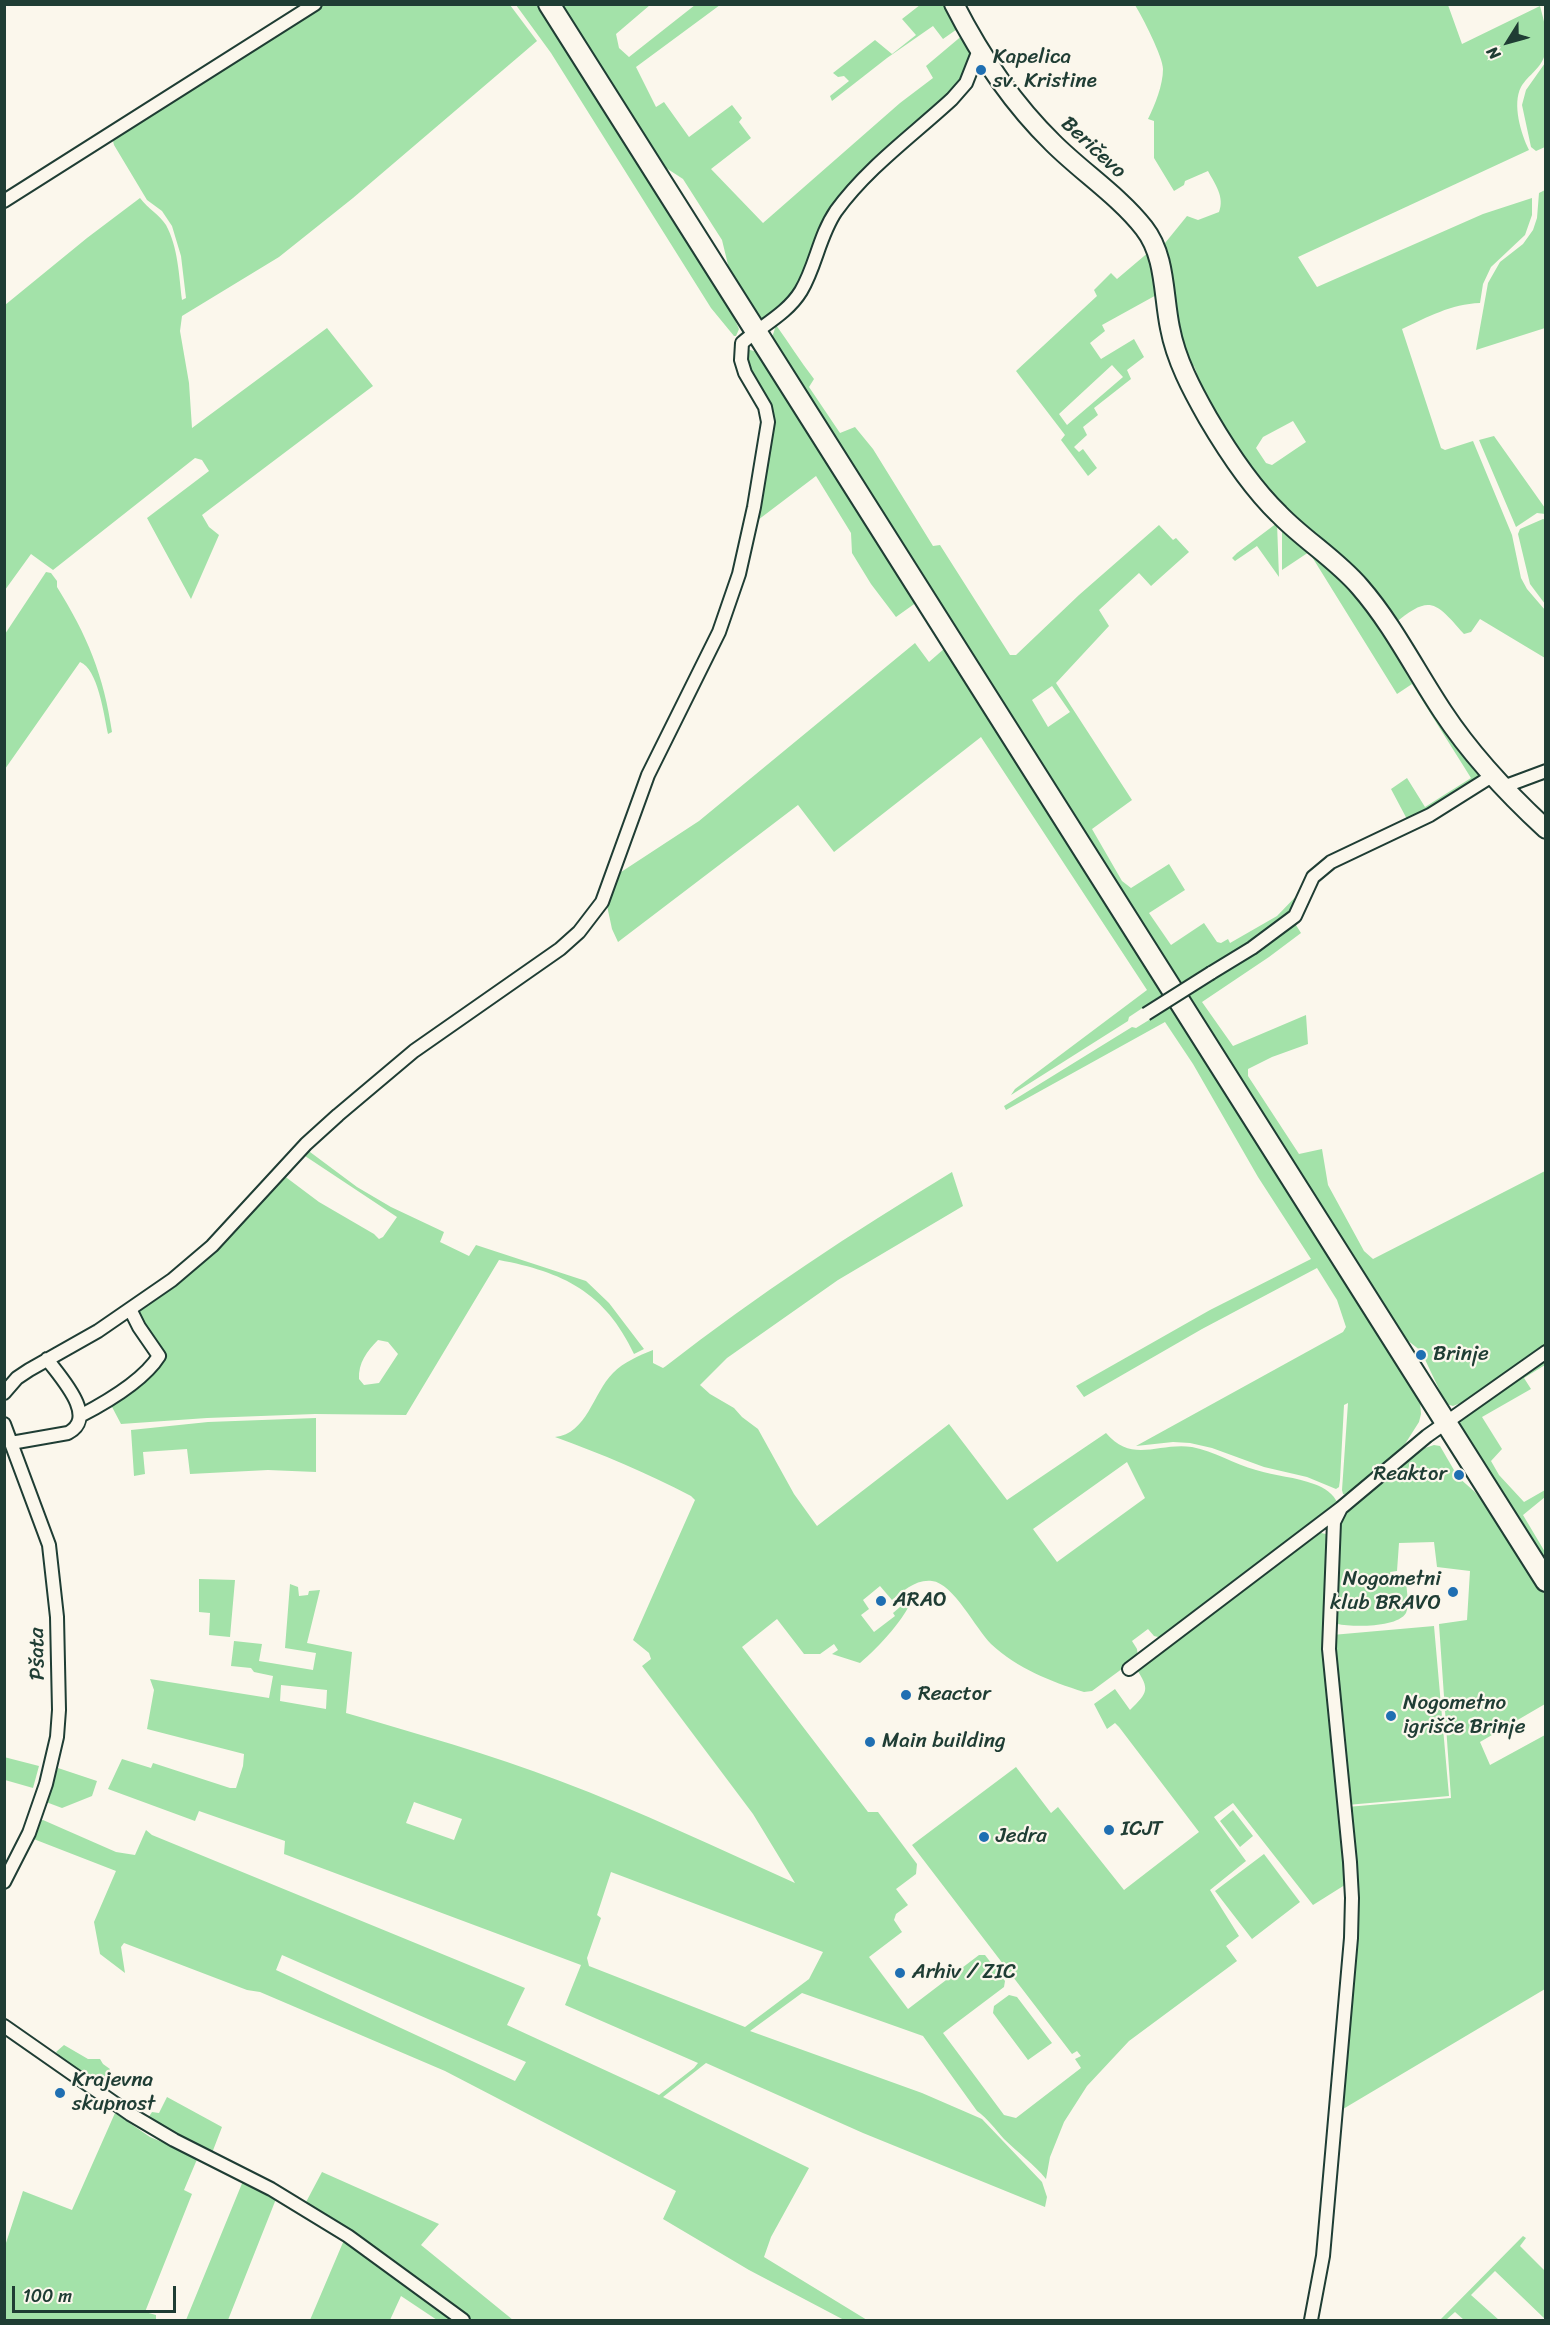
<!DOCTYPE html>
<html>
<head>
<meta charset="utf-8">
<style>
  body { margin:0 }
  #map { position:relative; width:1550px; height:2325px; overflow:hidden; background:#fbf7ec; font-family:Sriracha,sans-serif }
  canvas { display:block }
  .frame { position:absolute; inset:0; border:6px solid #1f3d34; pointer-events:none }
  .north { position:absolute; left:1478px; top:12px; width:60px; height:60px; -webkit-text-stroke:4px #fbf7ec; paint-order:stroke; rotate:233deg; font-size:16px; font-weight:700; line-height:24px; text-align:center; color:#1f3d34 }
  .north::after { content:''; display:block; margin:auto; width:21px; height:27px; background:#1f3d34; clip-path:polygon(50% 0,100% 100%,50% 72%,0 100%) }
  .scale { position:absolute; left:12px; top:2286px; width:164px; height:27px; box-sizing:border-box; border:3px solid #1f3d34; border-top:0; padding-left:8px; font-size:18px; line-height:21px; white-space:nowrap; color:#1f3d34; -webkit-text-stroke:4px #fbf7ec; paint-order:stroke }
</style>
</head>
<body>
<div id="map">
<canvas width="1550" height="2325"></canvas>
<div class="frame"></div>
<div class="north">N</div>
<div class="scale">100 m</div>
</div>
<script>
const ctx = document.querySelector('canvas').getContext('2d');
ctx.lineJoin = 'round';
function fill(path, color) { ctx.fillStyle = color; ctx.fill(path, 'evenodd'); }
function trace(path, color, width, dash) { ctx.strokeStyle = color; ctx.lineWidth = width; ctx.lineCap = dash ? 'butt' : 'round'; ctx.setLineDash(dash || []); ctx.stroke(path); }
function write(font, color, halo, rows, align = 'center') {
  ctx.font = font + ' Sriracha,sans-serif'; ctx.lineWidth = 4.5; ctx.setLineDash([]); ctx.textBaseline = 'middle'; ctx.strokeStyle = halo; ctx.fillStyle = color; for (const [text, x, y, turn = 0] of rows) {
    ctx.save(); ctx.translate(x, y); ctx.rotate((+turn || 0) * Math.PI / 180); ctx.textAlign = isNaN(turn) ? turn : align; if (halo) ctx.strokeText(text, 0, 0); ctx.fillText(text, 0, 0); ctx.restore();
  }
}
const green = new Path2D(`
  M 323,5 L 510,5 L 537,41 L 353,198 L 279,257 L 182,316 L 180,331 L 189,383 L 192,428 L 327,328 L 373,386 L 202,515 L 209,527 L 219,535 L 191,599 L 147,518 L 209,471 L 202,460 L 195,458 L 53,570 L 31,554 L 5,590 L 5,305 L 87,238 L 140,198 C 148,209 159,214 166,225 C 178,247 179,275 182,300 L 186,298 L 181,256 L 172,226 L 162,211 L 147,200 L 114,145 L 112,137 Z
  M 516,5 L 539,5 L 633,153 L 671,219 L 728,304 L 739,329 L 736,336 L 734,336 L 711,308 L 551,53 Z
  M 557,5 L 650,5 L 616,34 L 619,48 L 629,57 L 695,5 L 720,5 L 636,67 L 656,107 L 664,102 L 689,137 L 732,105 L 742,118 L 739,122 L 751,138 L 711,169 L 763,223 L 900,103 L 933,78 L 926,66 L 964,34 L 970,50 L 970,60 L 960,85 L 848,189 L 801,283 L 782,306 L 763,320 L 756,319 L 730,273 L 722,240 L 713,226 L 683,179 L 657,162 Z
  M 920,5 L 948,5 L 960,27 L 943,39 L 933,26 L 887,58 L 832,101 L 830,96 L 849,81 L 844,76 L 838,77 L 833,73 L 875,40 L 892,54 L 916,35 L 902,19 Z
  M 1135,5 L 1448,5 L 1462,44 L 1540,6 C 1544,21 1549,37 1545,53 C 1543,67 1528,75 1521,87 C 1512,104 1521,134 1529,150 L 1298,257 L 1317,287 L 1483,214 L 1532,198 L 1532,215 L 1525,235 L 1491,267 L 1483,284 L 1480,303 C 1451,304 1428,317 1402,329 L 1441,448 L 1445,450 L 1473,441 L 1512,535 L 1521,578 L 1527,589 L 1545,610 L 1545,658 L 1480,619 L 1471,632 L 1464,634 C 1435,601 1430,594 1394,624 L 1262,489 L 1194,381 L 1197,374 L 1194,366 L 1185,363 L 1161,248 L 1187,216 L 1198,220 L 1219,212 C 1225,197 1215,184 1208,171 L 1185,181 L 1184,185 L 1174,191 L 1154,158 L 1154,121 L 1148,119 C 1155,105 1163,85 1163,69 C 1163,57 1142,16 1135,5 ZM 1293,421 L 1306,442 L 1272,465 L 1266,463 L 1256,448 L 1263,437 Z
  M 1545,63 L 1545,147 L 1536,151 L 1531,147 L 1522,105 L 1526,90 Z
  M 1545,190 L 1545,328 L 1476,350 L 1488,283 L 1500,262 L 1523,244 L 1533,230 L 1537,218 L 1539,193 Z
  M 1150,251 L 1160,293 L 1102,325 L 1105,331 L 1090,343 L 1101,359 L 1134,339 L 1144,357 L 1127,370 L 1131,379 L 1094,408 L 1098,415 L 1083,427 L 1087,435 L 1074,447 L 1079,452 L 1083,449 L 1097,468 L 1088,476 L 1061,440 L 1065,435 L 1016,371 L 1097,296 L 1094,290 L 1111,273 L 1117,279 ZM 1112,365 L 1123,377 L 1067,425 L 1059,414 Z
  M 776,325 C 789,343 800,361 814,379 L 809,387 L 840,433 L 855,427 L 873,449 L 933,546 L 940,545 L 1010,655 L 1016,655 L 1079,595 L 1159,525 L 1173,540 L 1176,538 L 1189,552 L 1151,586 L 1139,573 L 1099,610 L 1109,626 L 1056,683 L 1132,800 L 1092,829 L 1122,881 L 1131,888 L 1169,864 L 1185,890 L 1149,913 L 1171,945 L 1204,923 L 1217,942 L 1221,943 L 1228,939 L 1230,943 L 1277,916 L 1304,888 L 1288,918 L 1221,963 L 1216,961 L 1178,986 L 771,341 ZM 1052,686 L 1070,712 L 1048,727 L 1032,700 Z
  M 747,349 L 757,352 L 917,602 L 896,617 L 871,584 L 852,553 L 851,533 L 816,476 L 754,523 L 771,427 L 746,365 Z
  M 1494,436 L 1545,508 L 1545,514 L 1537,513 L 1516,527 L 1479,440 Z
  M 1543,519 L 1546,520 L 1545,604 L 1530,584 L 1518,534 L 1520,529 Z
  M 1277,523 L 1279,577 L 1257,546 L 1235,561 L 1232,558 L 1237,553 Z
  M 1282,523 L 1346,578 L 1483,775 L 1409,823 L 1391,789 L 1407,778 L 1425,807 L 1471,778 L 1412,684 L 1397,694 L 1309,552 L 1282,570 Z
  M 46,572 L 51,573 L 57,581 L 57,587 C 87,635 104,676 112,732 L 108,734 C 104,715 98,669 80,662 L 5,769 L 5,634 Z
  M 915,643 L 929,662 L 945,648 L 1162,995 L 1129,1017 L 1128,1021 L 1011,1095 L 1015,1089 L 1147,990 L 981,737 L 834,852 L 798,805 L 618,942 L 612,929 L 606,901 L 615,876 L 699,821 Z
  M 1294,922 L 1301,933 L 1269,957 L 1202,1002 L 1233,1046 L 1306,1015 L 1308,1044 L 1272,1057 L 1248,1069 L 1248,1076 L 1299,1154 L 1322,1149 L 1328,1185 L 1364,1251 L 1373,1259 L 1545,1171 L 1545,1348 L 1511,1372 C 1500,1371 1500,1379 1492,1385 C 1481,1395 1467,1401 1453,1406 L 1446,1404 L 1421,1351 L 1397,1332 L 1185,998 Z
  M 1170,1007 L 1359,1301 L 1381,1341 L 1420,1401 L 1421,1414 L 1419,1422 L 1405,1444 L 1394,1457 L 1348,1496 L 1343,1494 L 1342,1490 L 1348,1403 L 1344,1405 L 1340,1480 L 1339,1487 L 1336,1489 L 1307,1477 L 1264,1467 L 1212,1448 L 1190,1443 L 1173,1442 L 1136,1446 L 1343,1332 L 1346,1327 L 1337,1300 L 1317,1268 L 1202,1329 L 1084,1397 L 1076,1386 L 1210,1310 L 1311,1259 L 1258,1177 L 1193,1064 L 1165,1022 L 1006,1110 L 1004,1106 L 1132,1027 L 1136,1028 Z
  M 306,1149 L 357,1187 L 391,1207 L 444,1232 L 440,1242 L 469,1256 L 476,1245 L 586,1281 L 609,1303 L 644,1349 L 634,1354 C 605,1292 563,1272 499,1260 L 406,1415 L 315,1414 L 207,1418 L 121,1424 L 111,1405 L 163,1360 L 146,1332 L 137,1309 L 283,1175 L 319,1202 L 374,1234 L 379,1239 L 383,1237 L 397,1217 L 302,1154 ZM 378,1340 L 388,1342 L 398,1354 L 379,1383 L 364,1385 L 359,1379 C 358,1363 367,1351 378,1340 Z
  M 952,1172 L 963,1206 L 838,1280 L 727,1358 L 700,1385 L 710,1394 L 734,1408 L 742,1417 L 758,1429 L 794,1494 L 817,1526 L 949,1424 L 1007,1500 L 1106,1433 C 1132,1464 1159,1442 1192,1447 C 1214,1451 1234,1464 1256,1470 C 1275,1476 1296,1477 1314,1484 C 1325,1488 1333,1493 1338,1504 L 1162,1638 L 1154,1636 L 1148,1629 L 1132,1641 L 1137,1649 L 1138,1657 L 1092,1691 L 1084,1692 C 1050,1681 1018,1669 991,1644 C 976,1629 953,1583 932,1581 C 916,1579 903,1591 892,1600 L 880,1586 L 863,1600 L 869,1609 L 861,1615 L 874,1632 L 895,1616 L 893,1613 L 915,1594 C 904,1620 881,1645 860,1663 L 832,1654 L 838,1650 L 834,1644 L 820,1654 L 804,1654 L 777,1619 L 742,1647 L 868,1812 L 878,1812 L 917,1864 L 916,1874 L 896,1889 L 908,1905 L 896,1914 L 894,1920 L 902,1932 L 869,1957 L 908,2009 L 979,1955 L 985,1955 L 1005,1981 L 1004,1987 L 943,2033 L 1004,2115 L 1016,2118 L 1081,2068 L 1075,2059 L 1081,2056 L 1077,2051 L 1072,2054 L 912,1845 L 1016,1767 L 1051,1813 L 1058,1807 L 1124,1890 L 1199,1832 L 1119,1727 L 1115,1723 L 1107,1729 L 1094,1704 L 1115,1689 L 1130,1710 C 1148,1692 1150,1690 1136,1668 L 1316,1532 L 1326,1534 L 1330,1540 L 1325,1625 L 1348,1883 L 1313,1905 L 1233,1803 L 1214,1817 L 1246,1861 L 1210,1890 L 1239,1936 L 1226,1946 L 1237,1961 L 1129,2041 L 1087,2086 L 1064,2122 L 1050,2157 L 1046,2179 C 1034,2164 1018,2153 1004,2139 C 995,2129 988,2119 977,2111 L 923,2036 L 802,1993 L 750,2031 L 922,2093 L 982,2119 L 1042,2182 L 1047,2197 L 1045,2207 L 863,2133 L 706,2063 L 663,2097 L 809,2168 L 771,2237 L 764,2257 L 867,2320 L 844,2320 L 749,2270 L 663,2219 L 676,2191 L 445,2071 L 260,1992 L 247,1990 L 124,1943 L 121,1947 L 125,1973 L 100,1954 L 94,1922 L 116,1871 L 31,1838 L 38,1821 L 43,1820 L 116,1852 L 135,1855 L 146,1830 L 152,1835 L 525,1988 L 507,2025 L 659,2095 L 694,2068 L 698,2063 L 565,2005 L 581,1965 L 284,1854 L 285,1841 L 199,1811 L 195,1821 L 108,1789 L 122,1759 L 151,1768 L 153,1763 L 230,1788 L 236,1788 L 243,1766 L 244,1754 L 147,1729 L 154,1690 L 150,1679 L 269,1698 L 273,1676 L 254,1672 L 251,1668 L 231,1666 L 234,1641 L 262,1644 L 259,1661 L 313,1670 L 316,1653 L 285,1648 L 290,1584 L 298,1587 L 299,1596 L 308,1595 L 309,1591 L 320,1590 L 307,1643 L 352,1652 L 346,1713 C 418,1734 490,1754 560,1781 C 640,1811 717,1848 795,1883 L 753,1814 L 642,1666 L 651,1659 L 649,1653 L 633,1640 L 695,1500 L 691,1496 C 647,1473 602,1454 555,1437 C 587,1434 593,1393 613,1373 C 624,1362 638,1356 653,1350 L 653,1363 L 663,1368 L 666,1366 C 757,1295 853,1232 952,1172 ZM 1127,1462 L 1145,1498 L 1057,1562 L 1033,1529 ZM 281,1685 L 327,1690 L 326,1709 L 280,1701 ZM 414,1802 L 462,1819 L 454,1840 L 406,1823 ZM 611,1872 L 823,1952 L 809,1979 L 745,2027 L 589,1966 L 587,1958 L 601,1918 L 597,1915 ZM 282,1955 L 526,2062 L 515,2081 L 276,1970 Z
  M 1545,1358 L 1545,1365 L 1524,1378 L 1531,1389 L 1482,1417 L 1502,1449 L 1491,1461 L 1499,1475 L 1524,1502 L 1545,1490 L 1545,1497 L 1523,1515 L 1545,1552 L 1545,1569 L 1473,1449 L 1460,1423 L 1465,1416 Z
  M 316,1418 L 316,1472 L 268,1470 L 190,1474 L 187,1449 L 143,1452 L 145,1474 L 134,1476 L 131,1430 L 208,1422 Z
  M 1434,1445 L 1440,1446 L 1458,1477 L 1475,1492 L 1497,1520 L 1545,1595 L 1545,1704 L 1480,1742 L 1490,1765 L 1545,1735 L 1545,1989 L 1338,2112 L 1349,1999 L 1347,1807 L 1451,1798 L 1439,1624 L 1467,1620 L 1470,1571 L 1437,1567 L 1434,1542 L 1399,1543 L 1397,1571 L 1390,1572 L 1393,1580 L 1401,1577 L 1406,1579 C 1406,1588 1410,1605 1406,1613 C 1397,1628 1352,1627 1337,1624 L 1332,1617 L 1339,1526 L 1343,1515 L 1425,1448 Z
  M 199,1579 L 235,1580 L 230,1637 L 209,1635 L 210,1613 L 199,1612 Z
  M 1434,1626 L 1449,1796 L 1347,1805 L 1332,1635 Z
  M 4,1757 L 39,1766 L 33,1788 L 5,1780 Z
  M 58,1768 L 97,1781 L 92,1796 L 62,1808 L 46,1802 Z
  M 1233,1810 L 1253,1836 L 1240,1847 L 1220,1821 Z
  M 1264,1854 L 1300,1902 L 1252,1939 L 1215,1891 Z
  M 1009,1995 L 1017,1997 L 1052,2043 L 1028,2060 L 993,2013 L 994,2006 Z
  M 64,2045 L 88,2059 L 100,2059 L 103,2064 L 110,2069 L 100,2083 L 61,2058 L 56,2052 Z
  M 167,2097 L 222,2127 L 212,2153 L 148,2118 L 152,2112 L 159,2113 Z
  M 115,2113 L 150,2137 L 198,2157 L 184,2190 L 192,2194 L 145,2312 L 156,2315 L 156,2320 L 5,2320 L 5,2246 L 23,2191 L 72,2210 Z
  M 322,2172 L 439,2224 L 421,2245 L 513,2320 L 470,2320 L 305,2204 Z
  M 243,2181 L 276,2199 L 228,2320 L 186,2320 Z
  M 1523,2236 L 1526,2238 L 1520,2246 L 1545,2271 L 1545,2319 L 1495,2271 L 1471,2295 L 1499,2320 L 1464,2320 L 1455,2312 L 1446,2320 L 1440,2320 Z
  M 344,2240 L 453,2320 L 437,2320 L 401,2296 L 390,2320 L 310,2320 Z`);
const street = new Path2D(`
  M 4,201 L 315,4
  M 1503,787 L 1546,771
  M 1211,973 L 1252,948 L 1295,916 L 1313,877 L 1331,862 L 1430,815 L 1492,776
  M 4,1393 L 17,1378 L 29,1370 L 98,1331 L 172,1280 L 212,1246 L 306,1144 L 338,1115 L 414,1051 L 560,949 L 579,932 L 602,902 L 648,775 L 719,632 L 739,574 L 754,507 L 768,422 L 765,407 L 745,373 L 741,360 L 742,343 C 761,326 787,314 801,291 C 816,266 819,236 836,211 C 867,168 913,135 952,99 L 966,83 L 979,50
  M 80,1416 C 105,1403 144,1380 159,1356 L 139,1327 L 130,1309
  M 4,1424 L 49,1545 L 57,1617 L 59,1710 L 57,1737 L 46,1784 L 29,1833 L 4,1882
  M 11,1443 L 68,1433 C 99,1417 59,1376 47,1359
  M 1129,1669 L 1341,1508 L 1427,1436 L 1546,1352
  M 4,2026 L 130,2114 L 174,2140 L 271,2189 L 348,2236 L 463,2320
  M 1311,2320 L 1323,2256 L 1351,1938 L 1352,1898 L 1350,1862 L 1329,1649 L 1334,1522 L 1341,1508`);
const secondary = new Path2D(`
  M 954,4 C 980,55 1012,103 1053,143 C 1082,172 1119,196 1144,228 C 1166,256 1163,295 1170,328 C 1176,360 1192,390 1208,418 C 1228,452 1251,487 1279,514 C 1304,540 1336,559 1360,587 C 1393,625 1415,670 1443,712 C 1472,756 1507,793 1546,829`);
const primary = new Path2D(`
  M 549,4 L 1546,1581`);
const streetBridge = new Path2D(`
  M 1146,1014 L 1211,973`);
const markers = [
  [981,70,6,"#1f6fb2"],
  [1421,1355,6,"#1f6fb2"],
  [1459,1475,6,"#1f6fb2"],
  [1453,1592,6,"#1f6fb2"],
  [881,1601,6,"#1f6fb2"],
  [906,1695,6,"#1f6fb2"],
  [1391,1716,6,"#1f6fb2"],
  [870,1742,6,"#1f6fb2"],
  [1109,1830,6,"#1f6fb2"],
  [984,1837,6,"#1f6fb2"],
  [900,1973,6,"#1f6fb2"],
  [60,2093,6,"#1f6fb2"]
];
const poiNames = [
  ["Kapelica",993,58],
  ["sv. Kristine",993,82],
  ["Brinje",1433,1355],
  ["Reaktor",1447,1475,"right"],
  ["Nogometni",1441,1580,"right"],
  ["klub BRAVO",1441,1604,"right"],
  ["ARAO",893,1601],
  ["Reactor",918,1695],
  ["Nogometno",1403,1704],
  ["igrišče Brinje",1403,1728],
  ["Main building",882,1742],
  ["ICJT",1121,1830],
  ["Jedra",996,1837],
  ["Arhiv / ZIC",912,1973],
  ["Krajevna",72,2081],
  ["skupnost",72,2105]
];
const streetNames = [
  ["Beričevo",1093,148,43],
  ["Pšata",38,1654,-91]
];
fill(green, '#a3e2a9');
trace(street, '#1f3d34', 16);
trace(secondary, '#1f3d34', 22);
trace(primary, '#1f3d34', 24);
trace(street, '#fbf7ec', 12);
trace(secondary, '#fbf7ec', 18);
trace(primary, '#fbf7ec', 20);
trace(streetBridge, '#1f3d34', 16, []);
trace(streetBridge, '#fbf7ec', 12);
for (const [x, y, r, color] of markers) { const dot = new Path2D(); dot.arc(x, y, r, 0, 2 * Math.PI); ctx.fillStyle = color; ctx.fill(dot); trace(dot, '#fbf7ec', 2); }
write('21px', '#1f3d34', '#fbf7ec', poiNames, 'left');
write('21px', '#1f3d34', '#fbf7ec', streetNames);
</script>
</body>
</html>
